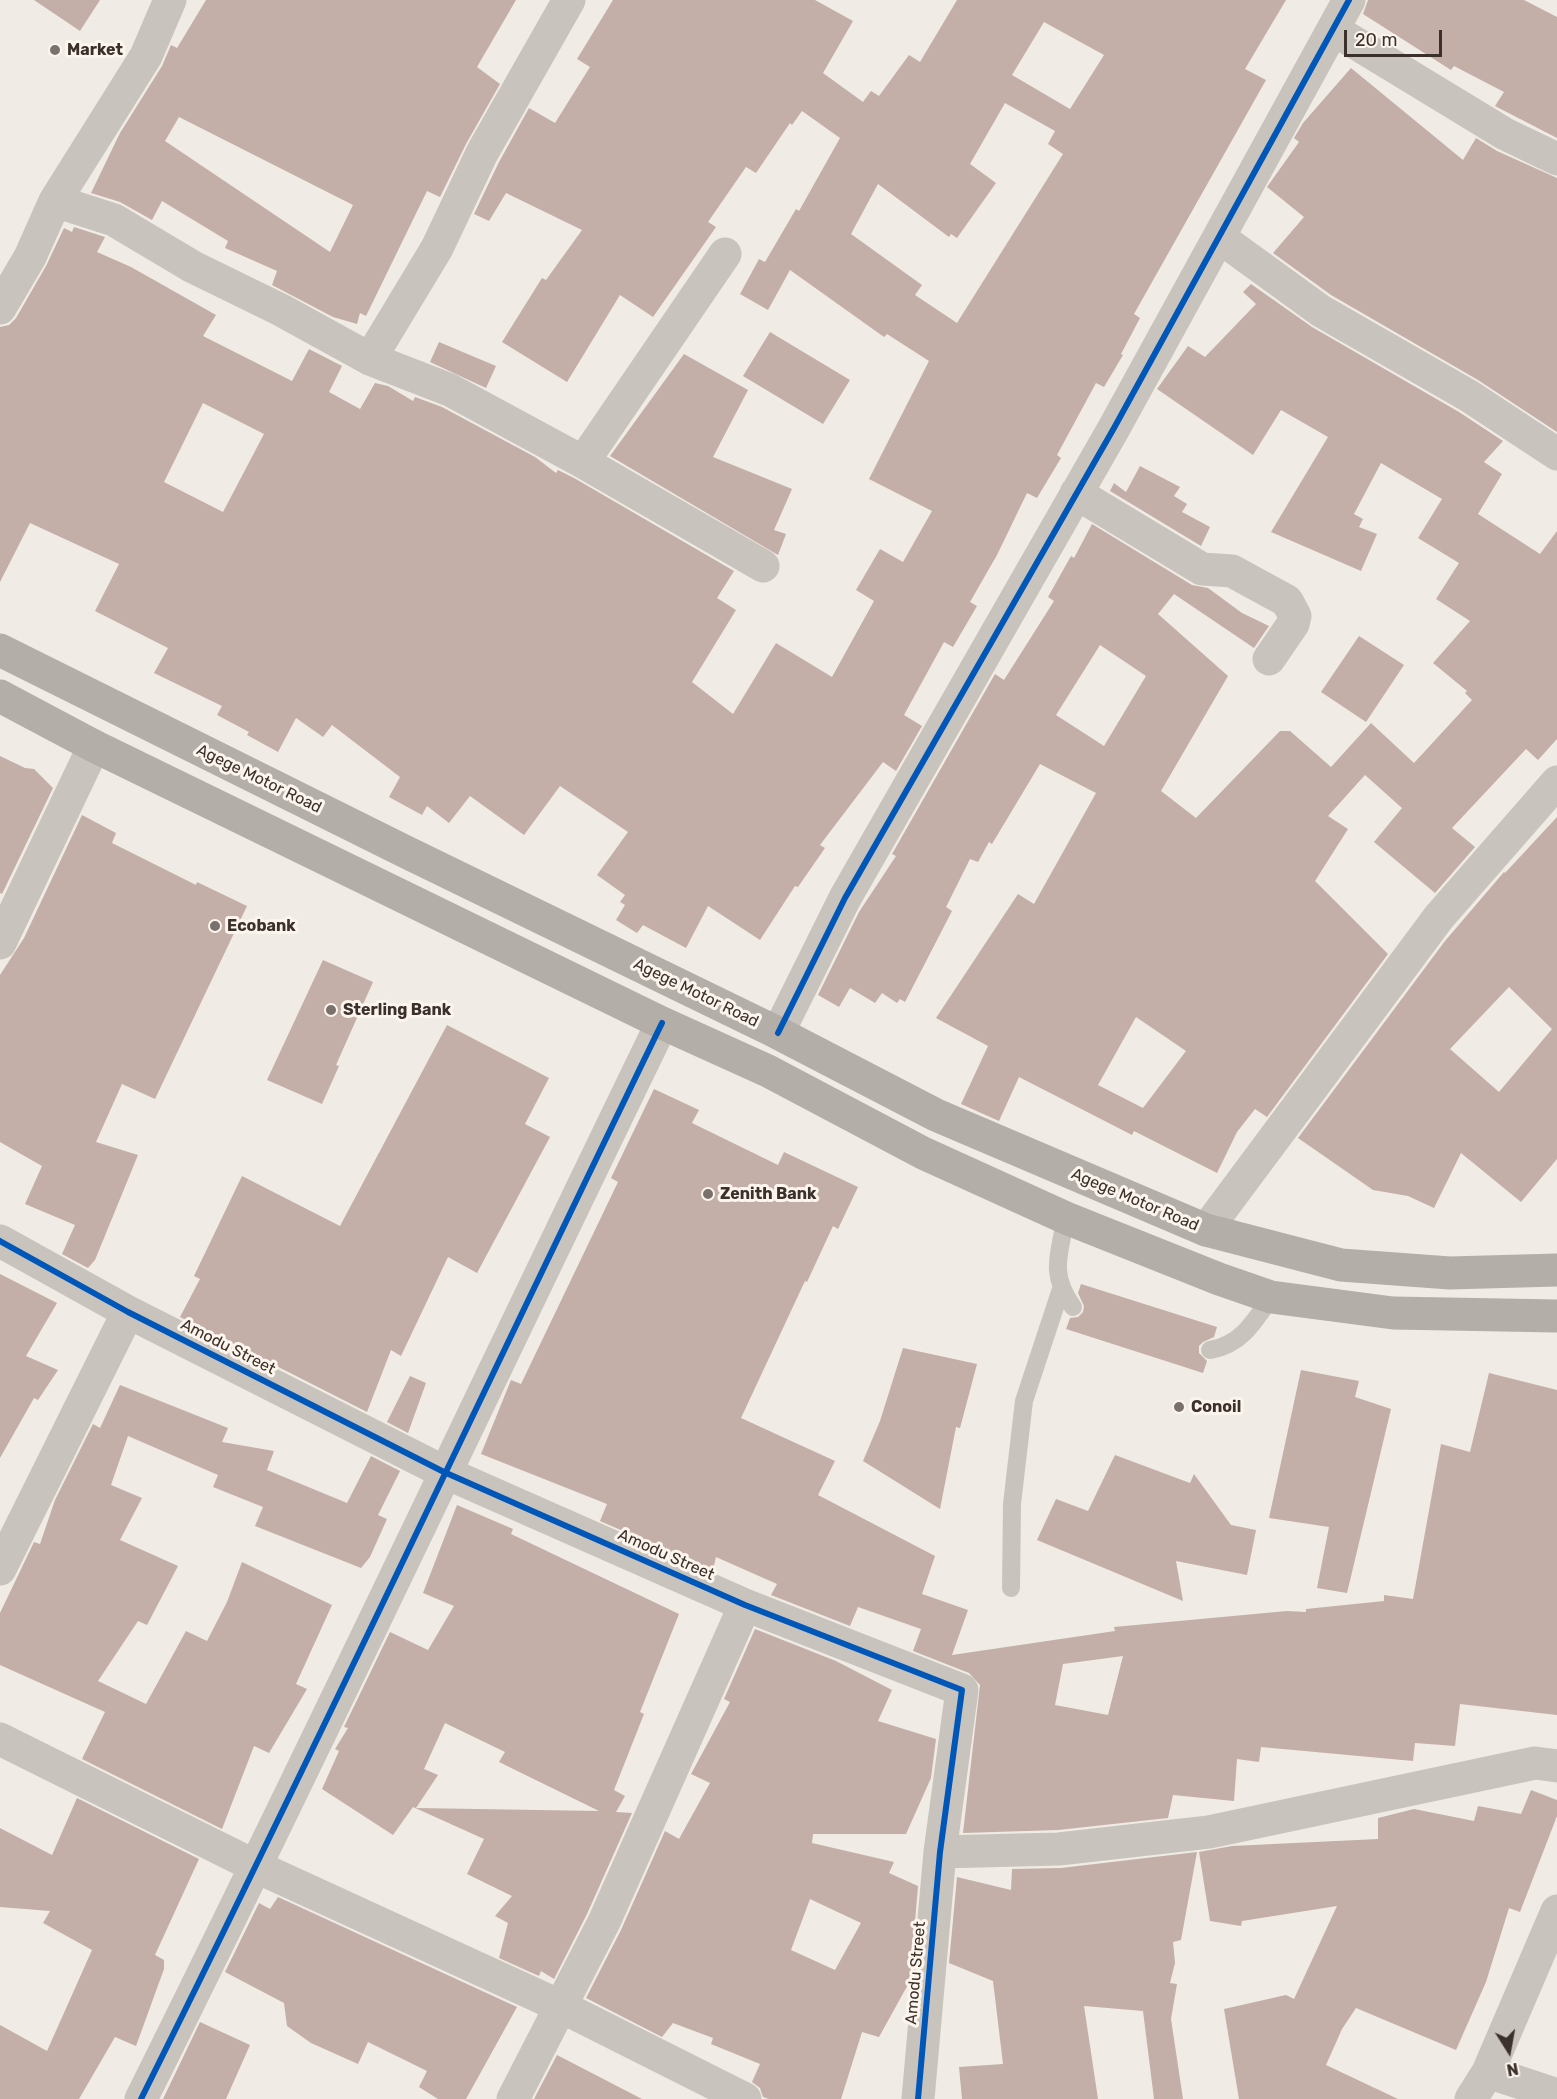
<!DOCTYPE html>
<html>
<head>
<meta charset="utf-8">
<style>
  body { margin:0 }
  #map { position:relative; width:1557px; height:2099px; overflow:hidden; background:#f0ebe5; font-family:Rubik,sans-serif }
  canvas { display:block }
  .north { position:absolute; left:1479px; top:2021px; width:60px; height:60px; -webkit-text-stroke:4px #fbf5ee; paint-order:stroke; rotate:169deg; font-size:16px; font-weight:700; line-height:24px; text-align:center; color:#3b302b }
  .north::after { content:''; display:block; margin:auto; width:21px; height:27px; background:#3b302b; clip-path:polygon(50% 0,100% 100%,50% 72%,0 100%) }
  .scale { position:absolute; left:1344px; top:30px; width:98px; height:27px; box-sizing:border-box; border:3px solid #3b302b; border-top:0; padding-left:8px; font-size:18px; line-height:21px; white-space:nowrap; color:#3b302b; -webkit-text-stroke:4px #fbf5ee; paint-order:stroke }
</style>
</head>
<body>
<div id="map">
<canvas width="1557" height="2099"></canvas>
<div class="north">N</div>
<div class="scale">20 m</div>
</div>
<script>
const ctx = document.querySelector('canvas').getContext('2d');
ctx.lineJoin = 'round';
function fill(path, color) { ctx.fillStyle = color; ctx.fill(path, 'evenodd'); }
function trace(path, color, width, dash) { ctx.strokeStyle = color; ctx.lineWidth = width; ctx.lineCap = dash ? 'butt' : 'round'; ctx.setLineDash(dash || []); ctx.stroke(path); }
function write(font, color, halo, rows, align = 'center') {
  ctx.font = font + ' Rubik,sans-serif'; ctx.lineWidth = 6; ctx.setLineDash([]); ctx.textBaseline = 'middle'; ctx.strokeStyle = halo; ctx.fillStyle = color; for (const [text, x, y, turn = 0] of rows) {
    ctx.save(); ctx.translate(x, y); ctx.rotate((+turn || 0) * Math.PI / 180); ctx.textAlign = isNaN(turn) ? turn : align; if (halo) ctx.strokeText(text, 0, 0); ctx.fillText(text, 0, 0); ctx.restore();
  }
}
const building = new Path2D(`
  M 34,0 L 100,0 L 80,31 Z
  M 206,0 L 516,0 L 477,67 L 500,84 L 466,144 L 440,197 L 427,191 L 366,316 L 360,313 L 357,324 L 333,317 L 272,285 L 277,271 L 225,248 L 228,241 L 162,201 L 152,220 L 120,202 L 91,193 L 120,133 L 162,66 L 171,45 L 177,48 ZM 179,117 L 353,205 L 330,252 L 165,141 Z
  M 613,0 L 815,0 L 853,21 L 823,73 L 863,102 L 871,91 L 879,96 L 909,55 L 920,62 L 957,0 L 1286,0 L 1245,69 L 1266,80 L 1134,314 L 1140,318 L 1121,354 L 1123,355 L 1104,387 L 1096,383 L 1057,455 L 1061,458 L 1037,498 L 1027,493 L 997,555 L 970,602 L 977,606 L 953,647 L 944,642 L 904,715 L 922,726 L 896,771 L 883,762 L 820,845 L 825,848 L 798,887 L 795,886 L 760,940 L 708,906 L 686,948 L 643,925 L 637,933 L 616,920 L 625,905 L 620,902 L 625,895 L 597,875 L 628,832 L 560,786 L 524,835 L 470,796 L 449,823 L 427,806 L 422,815 L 389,797 L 400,777 L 332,725 L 323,737 L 296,718 L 278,752 L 247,735 L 249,732 L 217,715 L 222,706 L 154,673 L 168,648 L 95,611 L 119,564 L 30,523 L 0,582 L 0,327 L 9,325 L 16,318 L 46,266 L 64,228 L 72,232 L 74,227 L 105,237 L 97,252 L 131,267 L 216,315 L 203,336 L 292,381 L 309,349 L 342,366 L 329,392 L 360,409 L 375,383 L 388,386 L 413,401 L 415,397 L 442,407 L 535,457 L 556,473 L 558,470 L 574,478 L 734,571 L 717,598 L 736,610 L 692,682 L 733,714 L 776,643 L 832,677 L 874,601 L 856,590 L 880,549 L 903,562 L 932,511 L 869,479 L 929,361 L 887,334 L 884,337 L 790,270 L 768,310 L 740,294 L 759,259 L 765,262 L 796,209 L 799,211 L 840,138 L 802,111 L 792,125 L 790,123 L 756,173 L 746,167 L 708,222 L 716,227 L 653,317 L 620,295 L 567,382 L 502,342 L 542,278 L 546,280 L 582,230 L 506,193 L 489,221 L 474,214 L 499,162 L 529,108 L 555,123 L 590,67 L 577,59 ZM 1044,22 L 1104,55 L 1070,109 L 1012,75 ZM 1005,103 L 1055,131 L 1048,144 L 1063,154 L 957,323 L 915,295 L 922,285 L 851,234 L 878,184 L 949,237 L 951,234 L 957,238 L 996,183 L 970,164 ZM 203,403 L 264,434 L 223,512 L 164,482 Z
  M 1368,0 L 1524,0 L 1557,17 L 1557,138 L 1495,106 L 1504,92 L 1454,66 L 1451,70 L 1363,14 Z
  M 1351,68 L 1463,160 L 1476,138 L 1497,151 L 1557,178 L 1557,432 L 1478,380 L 1331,295 L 1273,253 L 1304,217 L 1267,187 L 1299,142 L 1294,138 L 1303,123 Z
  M 1251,284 L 1312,327 L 1459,412 L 1503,441 L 1484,462 L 1502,474 L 1478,514 L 1540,554 L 1557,531 L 1557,739 L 1538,760 L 1526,749 L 1452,828 L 1475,847 L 1435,893 L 1374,842 L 1402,808 L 1365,775 L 1328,816 L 1348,829 L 1315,881 L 1388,954 L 1267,1117 L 1255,1109 L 1237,1132 L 1217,1173 L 1134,1131 L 1132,1135 L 1019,1077 L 999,1121 L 961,1104 L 988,1046 L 936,1018 L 1018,894 L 1034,904 L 1096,793 L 1040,764 L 992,844 L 989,842 L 978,862 L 970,859 L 946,907 L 952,911 L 905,1002 L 900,999 L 897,1003 L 882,993 L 875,1003 L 850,988 L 839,1007 L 818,995 L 859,912 L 896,856 L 892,854 L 995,674 L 1004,680 L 1054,601 L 1048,597 L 1071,556 L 1074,558 L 1092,524 L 1192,585 L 1208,588 L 1242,613 L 1269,626 L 1254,648 L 1174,594 L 1158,614 L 1228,676 L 1161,791 L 1196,818 L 1280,731 L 1290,731 L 1331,767 L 1371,723 L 1414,763 L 1472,700 L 1465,693 L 1467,691 L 1433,663 L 1470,621 L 1436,599 L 1459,563 L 1418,538 L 1442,499 L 1381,463 L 1354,514 L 1363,519 L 1359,527 L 1377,534 L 1361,571 L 1271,532 L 1328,437 L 1281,410 L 1253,455 L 1157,389 L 1188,346 L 1205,357 L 1256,304 L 1243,292 ZM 1100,645 L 1146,676 L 1104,746 L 1056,715 ZM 1136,1017 L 1186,1051 L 1143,1108 L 1098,1085 Z
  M 770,332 L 850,380 L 823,424 L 743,376 Z
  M 439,342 L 496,366 L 486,388 L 430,362 Z
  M 684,354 L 748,390 L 713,457 L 792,489 L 774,530 L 786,534 L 778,555 L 610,456 Z
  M 1140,466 L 1180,487 L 1174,496 L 1187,504 L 1182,512 L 1210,527 L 1201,546 L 1110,491 L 1114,483 L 1126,492 Z
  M 1359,636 L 1404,665 L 1366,722 L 1321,692 Z
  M 0,756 L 25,768 L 34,769 L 53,788 L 2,894 L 0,893 Z
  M 82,815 L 116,833 L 112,843 L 196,885 L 197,882 L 247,906 L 155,1099 L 122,1084 L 96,1142 L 138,1155 L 95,1260 L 88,1268 L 62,1254 L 75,1225 L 25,1204 L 42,1166 L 0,1142 L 0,975 L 24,938 Z
  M 1557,817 L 1557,1159 L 1521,1202 L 1461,1153 L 1434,1208 L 1408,1196 L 1373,1190 L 1298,1138 L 1445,941 L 1504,872 L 1505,873 ZM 1509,987 L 1552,1029 L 1499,1092 L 1450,1049 Z
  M 323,960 L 373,982 L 336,1065 L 339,1066 L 322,1104 L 267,1080 Z
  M 447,1025 L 549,1078 L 525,1124 L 550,1137 L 477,1273 L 448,1257 L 401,1356 L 391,1350 L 367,1412 L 180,1317 L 200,1279 L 194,1276 L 242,1176 L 340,1226 Z
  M 654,1089 L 699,1110 L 692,1123 L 778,1165 L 784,1152 L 858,1187 L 838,1229 L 833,1226 L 807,1282 L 805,1281 L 741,1418 L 835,1461 L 818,1495 L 935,1556 L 922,1594 L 968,1610 L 952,1655 L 1115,1631 L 1114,1627 L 1287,1611 L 1306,1612 L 1306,1609 L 1384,1601 L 1384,1595 L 1413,1599 L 1441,1444 L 1470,1452 L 1489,1373 L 1557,1390 L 1557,1715 L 1460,1704 L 1455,1746 L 1415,1743 L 1413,1761 L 1261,1747 L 1259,1762 L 1237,1759 L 1234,1801 L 1173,1795 L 1168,1818 L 1058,1830 L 963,1833 L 980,1685 L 969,1673 L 913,1651 L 921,1629 L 858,1607 L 850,1626 L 771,1595 L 777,1584 L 716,1557 L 713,1570 L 600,1521 L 607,1504 L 481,1454 L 511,1380 L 521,1384 L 618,1182 L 611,1178 ZM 1123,1656 L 1108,1715 L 1055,1705 L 1063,1664 Z
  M 0,1274 L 57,1303 L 26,1356 L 58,1370 L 38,1400 L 34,1398 L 0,1458 Z
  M 1081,1284 L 1217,1327 L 1214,1337 L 1203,1342 L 1199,1346 L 1199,1353 L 1207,1361 L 1203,1373 L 1066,1329 L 1070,1318 L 1078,1317 L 1083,1312 L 1084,1306 L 1078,1293 Z
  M 903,1348 L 977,1364 L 960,1428 L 956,1427 L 940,1509 L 863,1461 L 880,1421 Z
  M 1301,1370 L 1359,1381 L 1355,1397 L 1391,1409 L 1347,1593 L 1317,1588 L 1329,1527 L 1269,1518 Z
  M 410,1376 L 426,1383 L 408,1433 L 387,1422 Z
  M 120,1385 L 228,1428 L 222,1442 L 274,1451 L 267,1470 L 347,1503 L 371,1456 L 400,1471 L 378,1515 L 387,1519 L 370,1557 L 361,1568 L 255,1526 L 263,1507 L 213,1487 L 218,1475 L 128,1436 L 111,1485 L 142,1498 L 120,1540 L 178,1566 L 147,1625 L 138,1621 L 98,1681 L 146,1704 L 186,1631 L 207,1641 L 227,1602 L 242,1562 L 332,1605 L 296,1684 L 307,1689 L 269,1753 L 254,1746 L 222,1829 L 82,1759 L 105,1712 L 0,1665 L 0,1613 L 34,1542 L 40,1544 L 55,1500 L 93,1424 L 100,1428 Z
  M 1115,1455 L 1190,1483 L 1194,1474 L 1231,1525 L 1256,1530 L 1247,1575 L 1176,1561 L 1183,1601 L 1037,1540 L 1056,1499 L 1088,1511 Z
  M 457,1505 L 513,1529 L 511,1534 L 679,1614 L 640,1712 L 644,1714 L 614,1790 L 625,1796 L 616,1812 L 632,1813 L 587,1914 L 554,1979 L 541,1971 L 539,1976 L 499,1958 L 508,1923 L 495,1916 L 512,1896 L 467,1874 L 484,1839 L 413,1807 L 393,1835 L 322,1789 L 339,1751 L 335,1749 L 348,1728 L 344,1727 L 390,1632 L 428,1650 L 454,1606 L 423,1593 ZM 445,1723 L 505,1752 L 499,1762 L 599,1811 L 416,1808 L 438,1775 L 424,1769 Z
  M 755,1629 L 836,1661 L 892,1690 L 878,1721 L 936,1739 L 931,1778 L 906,1834 L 813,1834 L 812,1843 L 894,1862 L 889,1873 L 918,1886 L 910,1981 L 879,2037 L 862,2032 L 841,2099 L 769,2099 L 763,2097 L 760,2088 L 752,2082 L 760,2064 L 711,2044 L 713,2038 L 673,2023 L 662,2037 L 586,1998 L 621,1930 L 665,1831 L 679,1839 L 710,1783 L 691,1774 L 730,1702 L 724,1699 ZM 810,1899 L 861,1923 L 835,1970 L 791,1950 Z
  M 1531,1790 L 1557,1800 L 1557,1816 L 1520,1912 L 1509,1908 L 1486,1982 L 1456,2050 L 1356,2008 L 1342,2029 L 1326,2065 L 1398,2099 L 1239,2099 L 1224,2009 L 1286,1995 L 1294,1999 L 1337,1906 L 1242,1921 L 1241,1926 L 1210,1921 L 1199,1852 L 1232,1846 L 1378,1839 L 1378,1818 L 1414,1809 L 1474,1821 L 1478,1806 L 1521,1814 Z
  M 77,1798 L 199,1859 L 155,1955 L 164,1960 L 164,1969 L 136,2046 L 115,2037 L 79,2099 L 0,2099 L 0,2025 L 47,2051 L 92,1950 L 43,1923 L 50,1911 L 0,1907 L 0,1828 L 52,1855 Z
  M 1197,1852 L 1181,1940 L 1173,1942 L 1175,1963 L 1170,1983 L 1177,1984 L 1171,2019 L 1183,2099 L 1154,2099 L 1143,2011 L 1084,2006 L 1098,2099 L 962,2099 L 959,2067 L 1003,2064 L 993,1981 L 949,1963 L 957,1877 L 1011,1890 L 1012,1869 L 1061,1868 Z
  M 278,1897 L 517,2007 L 466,2099 L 438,2099 L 419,2087 L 427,2071 L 368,2042 L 358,2064 L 311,2043 L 287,2026 L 284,2003 L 225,1972 L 259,1903 L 270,1909 Z
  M 200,2022 L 250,2045 L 226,2099 L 163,2099 Z
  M 557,2055 L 642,2099 L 534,2099 Z`);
const service = new Path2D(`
  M 1066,1218 C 1059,1255 1049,1274 1073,1307
  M 1210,1350 C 1241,1345 1255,1321 1271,1297
  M 1011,1588 L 1012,1504 L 1024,1401 L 1061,1289`);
const minor = new Path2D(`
  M 1334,30 L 1505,134 L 1557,159
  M 55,201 L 114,220 L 193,267 L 281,310 L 370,359 L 450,390 L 583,462 L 763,566
  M 1219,237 L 1321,311 L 1469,396 L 1557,454
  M 0,308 L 30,257 L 55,201 L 146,56 L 170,0
  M 370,359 L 437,248 L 482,153 L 569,0
  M 583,462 L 725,254
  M 1076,493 L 1202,569 L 1232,571 L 1287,601 L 1295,616 L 1293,624 L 1269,659
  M 0,943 L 94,746
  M 778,1033 L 845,898 L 1114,428 L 1349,0
  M 1206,1230 L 1439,917 L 1557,782
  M 0,1241 L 128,1312 L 444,1472 L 745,1605 L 962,1690 L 940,1852 L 918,2099
  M 0,1569 L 128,1312
  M 0,1739 L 257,1867 L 560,2006 L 745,2099
  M 940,1852 L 1059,1849 L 1209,1832 L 1535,1763 L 1557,1766
  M 1488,2072 L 1557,2095
  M 141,2099 C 319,1742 488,1381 662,1023
  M 513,2099 L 604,1922 L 745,1605
  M 1471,2099 L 1488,2072 L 1557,1911`);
const trunk = new Path2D(`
  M 0,650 L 406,852 L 778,1033 L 936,1115 L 1206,1230 L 1341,1265 L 1450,1273 L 1557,1270
  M 0,696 L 94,746 L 662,1023 L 768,1071 L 923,1153 L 1066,1218 L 1219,1279 L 1271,1297 L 1393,1313 L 1557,1316`);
const cycleway = new Path2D(`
  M 778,1033 L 845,898 L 1114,428 L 1349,0
  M 0,1241 L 128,1312 L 444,1472 L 745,1605 L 962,1690 L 940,1852 L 918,2099
  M 141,2099 C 319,1742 488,1381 662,1023`);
const markers = [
  [55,50,6,"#7a716c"],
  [215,926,6,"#7a716c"],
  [331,1010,6,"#7a716c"],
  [708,1194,6,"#7a716c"],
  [1179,1407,6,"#7a716c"]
];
const poiNames = [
  ["Market",67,50],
  ["Ecobank",227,926],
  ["Sterling Bank",343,1010],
  ["Zenith Bank",720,1194],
  ["Conoil",1191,1407]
];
const streetNames = [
  ["Agege Motor Road",259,779,26],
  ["Agege Motor Road",696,993,26],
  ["Agege Motor Road",1135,1200,23],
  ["Amodu Street",228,1347,27],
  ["Amodu Street",666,1555,24],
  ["Amodu Street",916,1973,-85]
];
fill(building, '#c3afa7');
trace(service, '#c9c3be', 18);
trace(minor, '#c9c3be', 33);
trace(trunk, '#b4aea8', 33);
trace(cycleway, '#0057b8', 6);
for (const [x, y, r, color] of markers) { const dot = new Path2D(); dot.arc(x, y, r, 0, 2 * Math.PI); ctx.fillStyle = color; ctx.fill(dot); trace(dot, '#fbf5ee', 2); }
write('bold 16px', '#3b302b', '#fbf5ee', poiNames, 'left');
write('16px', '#3b302b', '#fbf5ee', streetNames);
</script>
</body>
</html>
